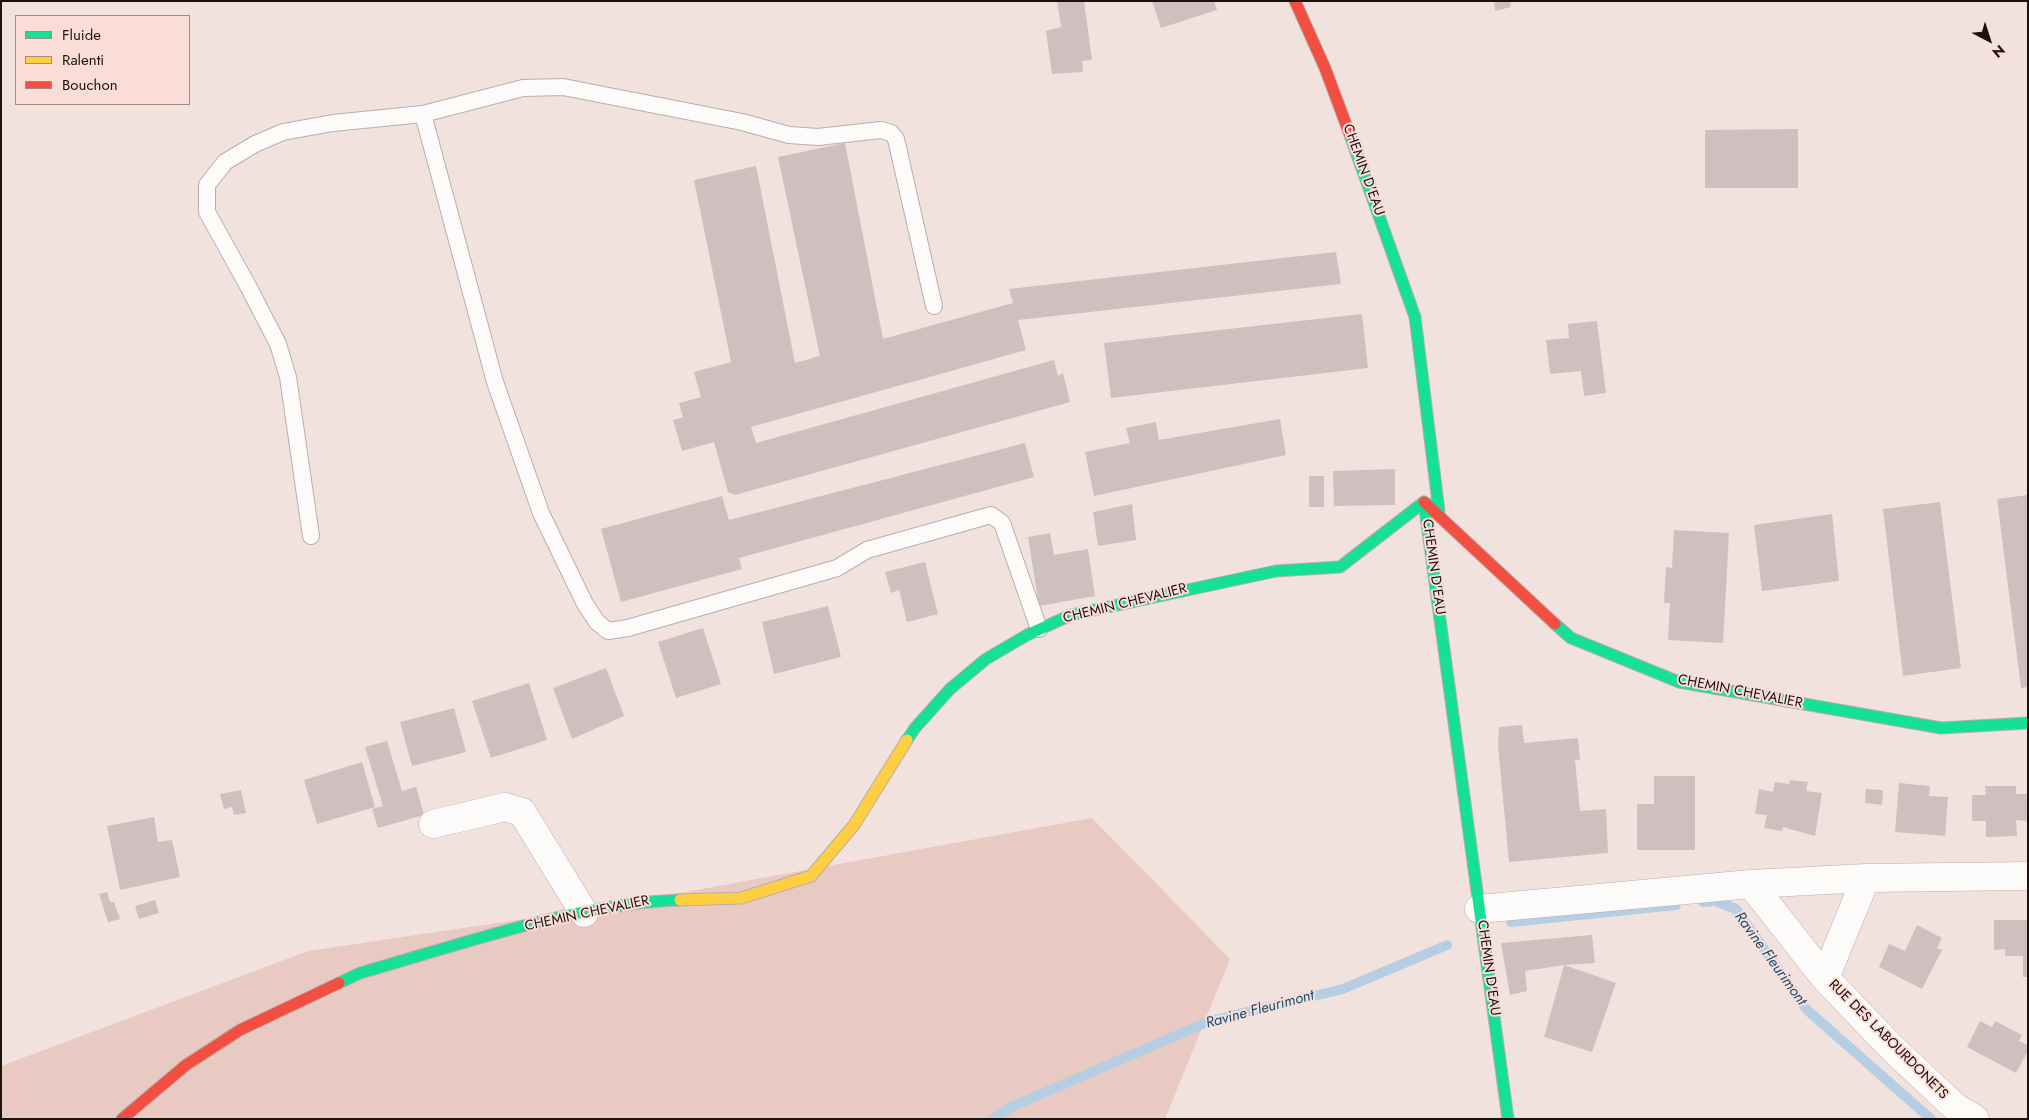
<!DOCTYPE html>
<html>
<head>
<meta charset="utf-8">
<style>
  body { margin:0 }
  #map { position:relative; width:2029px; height:1120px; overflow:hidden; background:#f2e2de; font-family:Jost,sans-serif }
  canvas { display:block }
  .frame { position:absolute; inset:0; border:2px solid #1d110e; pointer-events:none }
  .legend { position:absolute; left:15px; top:15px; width:175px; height:90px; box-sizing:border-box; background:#faddd6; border:1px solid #a28b86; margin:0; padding:6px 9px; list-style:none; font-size:15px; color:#1d110e }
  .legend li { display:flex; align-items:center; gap:10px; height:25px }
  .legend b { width:25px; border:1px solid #a28b86 }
  .north { position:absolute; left:1964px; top:15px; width:50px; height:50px; -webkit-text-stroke:4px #faddd6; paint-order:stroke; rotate:140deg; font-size:14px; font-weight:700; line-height:20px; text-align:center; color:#1d110e }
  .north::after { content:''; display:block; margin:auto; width:18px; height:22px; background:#1d110e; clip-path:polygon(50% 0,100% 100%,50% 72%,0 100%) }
</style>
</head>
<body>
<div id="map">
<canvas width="2029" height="1120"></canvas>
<div class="frame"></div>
<ul class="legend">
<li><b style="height:6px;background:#16e098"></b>Fluide</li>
<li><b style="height:6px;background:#ffcf43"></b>Ralenti</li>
<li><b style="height:6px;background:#f24e42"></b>Bouchon</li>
</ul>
<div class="north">N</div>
</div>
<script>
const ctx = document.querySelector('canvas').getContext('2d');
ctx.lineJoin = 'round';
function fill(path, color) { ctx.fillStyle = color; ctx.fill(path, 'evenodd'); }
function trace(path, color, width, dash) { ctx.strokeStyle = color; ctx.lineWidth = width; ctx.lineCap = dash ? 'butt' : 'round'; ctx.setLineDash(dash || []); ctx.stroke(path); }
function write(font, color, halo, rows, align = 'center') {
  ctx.font = font + ' Jost,sans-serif'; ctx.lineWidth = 4; ctx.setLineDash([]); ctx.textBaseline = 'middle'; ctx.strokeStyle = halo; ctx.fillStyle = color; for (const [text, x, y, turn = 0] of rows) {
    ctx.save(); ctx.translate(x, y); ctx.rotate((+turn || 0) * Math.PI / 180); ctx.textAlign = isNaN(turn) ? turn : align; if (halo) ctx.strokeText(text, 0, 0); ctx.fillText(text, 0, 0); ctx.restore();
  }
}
const green = new Path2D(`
  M 1092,818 L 1230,959 L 1165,1119 L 1,1119 L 1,1066 L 308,951 L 592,909 Z`);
const stream = new Path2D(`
  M 1703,902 L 1715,901 L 1736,909 L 1806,1009 L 1931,1119
  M 1511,922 L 1676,905
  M 993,1119 L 1013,1106 L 1210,1021 L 1343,989 L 1447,945`);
const building = new Path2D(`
  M 1057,1 L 1084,1 L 1092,60 L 1082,61 L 1083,72 L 1052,74 L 1046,31 L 1061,27 Z
  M 1152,1 L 1214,1 L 1217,10 L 1161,28 Z
  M 1494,1 L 1510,1 L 1511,7 L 1495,11 Z
  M 1798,129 L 1798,188 L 1705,188 L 1705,130 Z
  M 845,143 L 883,339 L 1013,303 L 1009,289 L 1336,252 L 1341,284 L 1018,320 L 1026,350 L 751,427 L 756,443 L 1054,360 L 1058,376 L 1063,373 L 1070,402 L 735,495 L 728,492 L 714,442 L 682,451 L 673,420 L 683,417 L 679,403 L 701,397 L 694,372 L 731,362 L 694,180 L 756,166 L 795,363 L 820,356 L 778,157 Z
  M 1362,314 L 1368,368 L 1111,398 L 1104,343 Z
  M 1597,321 L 1606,393 L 1584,396 L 1581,371 L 1550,374 L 1546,340 L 1569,338 L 1568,324 Z
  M 1280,419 L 1286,455 L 1094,496 L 1085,452 L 1130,443 L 1126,428 L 1156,422 L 1159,440 Z
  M 1025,443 L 1034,477 L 739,558 L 742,569 L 621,602 L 601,529 L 722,496 L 729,520 Z
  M 1395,469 L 1395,505 L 1334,506 L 1333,471 Z
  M 1309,476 L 1324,476 L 1324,507 L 1309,507 Z
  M 2028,495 L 2028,687 L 2021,688 L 1997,499 Z
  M 1940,502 L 1961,668 L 1903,676 L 1883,509 Z
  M 1132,504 L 1136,540 L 1098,546 L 1093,512 Z
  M 1832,514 L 1839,581 L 1762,591 L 1754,525 Z
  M 1674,530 L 1729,533 L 1723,643 L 1668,640 L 1670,603 L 1664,603 L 1666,567 L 1672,568 Z
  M 1050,533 L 1054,555 L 1088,549 L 1095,596 L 1039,606 L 1028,537 Z
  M 925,562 L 938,614 L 907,622 L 899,590 L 891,593 L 885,572 Z
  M 828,606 L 841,657 L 774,674 L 762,622 Z
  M 703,628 L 721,684 L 676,698 L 658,642 Z
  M 606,668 L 624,716 L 572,739 L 553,688 Z
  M 529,683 L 547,740 L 491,758 L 472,701 Z
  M 454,708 L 466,752 L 412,766 L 400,722 Z
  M 1522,725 L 1524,743 L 1578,738 L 1580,760 L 1575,760 L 1580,811 L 1606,809 L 1608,853 L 1509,862 L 1498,746 L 1499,727 Z
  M 387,741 L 402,791 L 416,787 L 424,815 L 378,828 L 372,809 L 383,806 L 365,747 Z
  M 362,762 L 375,807 L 317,824 L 304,780 Z
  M 1654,776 L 1695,776 L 1695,850 L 1637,850 L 1637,804 L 1654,804 Z
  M 1790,780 L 1808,782 L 1806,791 L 1822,793 L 1815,836 L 1783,827 L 1782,831 L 1764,828 L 1767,815 L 1755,814 L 1759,789 L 1773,792 L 1775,782 L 1789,784 Z
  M 1899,783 L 1930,786 L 1929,796 L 1948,797 L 1945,836 L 1895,832 Z
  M 1985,786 L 2016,786 L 2016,794 L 2028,794 L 2028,821 L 2016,820 L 2017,836 L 1986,837 L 1986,821 L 1972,821 L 1972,795 L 1986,795 Z
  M 1866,789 L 1883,790 L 1882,805 L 1865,803 Z
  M 241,790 L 246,813 L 234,815 L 232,807 L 224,809 L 220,794 Z
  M 154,817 L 158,842 L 172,840 L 180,877 L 120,890 L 107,826 Z
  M 107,892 L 110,902 L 114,902 L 120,919 L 108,922 L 99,894 Z
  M 155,900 L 159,913 L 139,919 L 135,906 Z
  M 1994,920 L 2028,920 L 2028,977 L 2023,977 L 2023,956 L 2005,956 L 2005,949 L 1994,950 Z
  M 1917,925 L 1942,938 L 1937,948 L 1942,950 L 1922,989 L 1879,967 L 1889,944 L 1905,951 Z
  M 1592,935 L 1595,963 L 1564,965 L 1616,983 L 1592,1052 L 1544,1037 L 1564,965 L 1525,971 L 1527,991 L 1510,995 L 1501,943 Z
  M 1980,1021 L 1992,1027 L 1995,1021 L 2022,1035 L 2019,1041 L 2028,1045 L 2028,1051 L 2016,1073 L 1967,1047 Z`);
const lane = new Path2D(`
  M 423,114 L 495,382 L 541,513 L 585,604 L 597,622 L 608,631 L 628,628 L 837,568 L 867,550 L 991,515 L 1002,523 L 1039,629
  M 311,536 L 288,377 L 278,344 L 248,286 L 207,212 L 207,185 L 225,162 L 255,144 L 283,132 L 333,123 L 423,114 L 523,88 L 563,87 L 742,122 L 789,135 L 818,137 L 881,130 L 891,133 L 896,139 L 934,306`);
const street = new Path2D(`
  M 433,824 L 505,807 L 522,812 L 584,913
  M 1751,884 L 1825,978 L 1891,1047 L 1955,1107 L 1975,1119
  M 1479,909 L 1751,884 L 1866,878 L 2028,876
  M 1825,978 L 1866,878`);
const fast = new Path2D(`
  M 1350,135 L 1415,317 L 1439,511 L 1428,504
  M 1424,502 L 1508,1119
  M 1555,624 L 1571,638 L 1679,682 L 1941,728 L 2028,723
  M 907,740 L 915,728 L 950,689 L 986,659 L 1027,635 L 1071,615 L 1276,571 L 1340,567 L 1424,502
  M 339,983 L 360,973 C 460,945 577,903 680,900`);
const slow = new Path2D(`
  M 680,900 L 741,898 L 811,876 L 854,825 L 907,740`);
const jam = new Path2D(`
  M 1295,1 L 1325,68 L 1350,135
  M 1424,502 L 1555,624
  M 122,1119 L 186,1065 L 240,1030 L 339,983`);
const streetNames = [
  ["CHEMIN D'EAU",1363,170,70],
  ["CHEMIN D'EAU",1433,567,82],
  ["CHEMIN CHEVALIER",1125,604,-14],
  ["CHEMIN CHEVALIER",1740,692,11],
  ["CHEMIN CHEVALIER",587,914,-12],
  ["CHEMIN D'EAU",1488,968,82],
  ["RUE DES LABOURDONETS",1888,1040,45]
];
const waterNames = [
  ["Ravine Fleurimont",1770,959,54],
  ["Ravine Fleurimont",1260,1010,-15]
];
fill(green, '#e8cac3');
trace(stream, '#b6cee4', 10);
fill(building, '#cec0be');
trace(lane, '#baadaa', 18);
trace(street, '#baadaa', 29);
trace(fast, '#baadaa', 13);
trace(slow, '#baadaa', 13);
trace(jam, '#baadaa', 13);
trace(lane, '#fdfbfa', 16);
trace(street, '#fdfbfa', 28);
trace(fast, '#16e098', 11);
trace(slow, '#ffcf43', 11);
trace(jam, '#f24e42', 11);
write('14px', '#1d110e', '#faddd6', streetNames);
write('italic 15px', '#0a5079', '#faddd6', waterNames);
</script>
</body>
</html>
